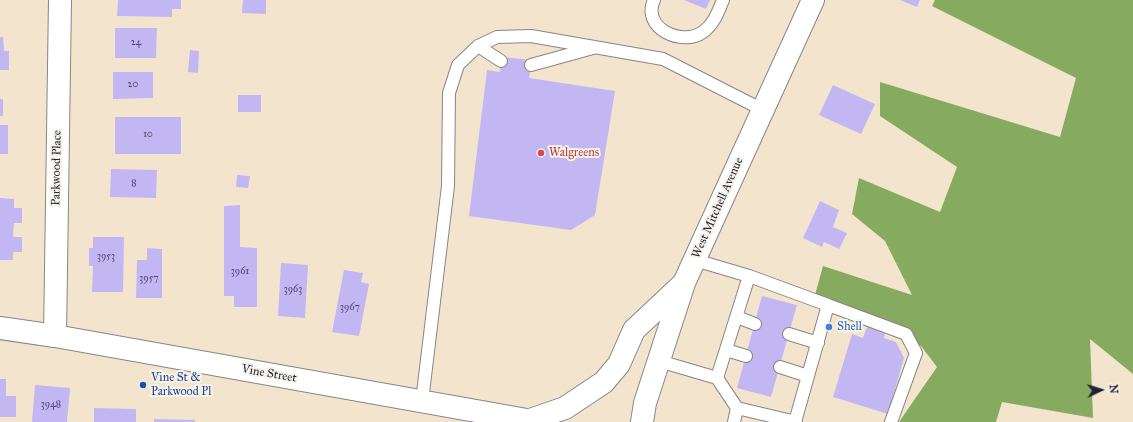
<!DOCTYPE html>
<html>
<head>
<meta charset="utf-8">
<style>
  body { margin:0 }
  #map { position:relative; width:1133px; height:422px; overflow:hidden; background:#f3e5cd; font-family:"IM FELL Great Primer",serif }
  canvas { display:block }
  .north { position:absolute; left:1081px; top:370px; width:40px; height:40px; -webkit-text-stroke:3px #f7f3e8; paint-order:stroke; rotate:86deg; font-size:11px; font-weight:700; line-height:16px; text-align:center; color:#22223b }
  .north::after { content:''; display:block; margin:auto; width:14px; height:18px; background:#22223b; clip-path:polygon(50% 0,100% 100%,50% 72%,0 100%) }
</style>
</head>
<body>
<div id="map">
<canvas width="1133" height="422"></canvas>
<div class="north">N</div>
</div>
<script>
const ctx = document.querySelector('canvas').getContext('2d');
ctx.lineJoin = 'round';
function fill(path, color) { ctx.fillStyle = color; ctx.fill(path, 'evenodd'); }
function trace(path, color, width, dash) { ctx.strokeStyle = color; ctx.lineWidth = width; ctx.lineCap = dash ? 'butt' : 'round'; ctx.setLineDash(dash || []); ctx.stroke(path); }
function write(font, color, halo, rows, align = 'center') {
  ctx.font = font + ' "IM FELL Great Primer",serif'; ctx.lineWidth = 4; ctx.setLineDash([]); ctx.textBaseline = 'middle'; ctx.strokeStyle = halo; ctx.fillStyle = color; for (const [text, x, y, turn = 0] of rows) {
    ctx.save(); ctx.translate(x, y); ctx.rotate((+turn || 0) * Math.PI / 180); ctx.textAlign = isNaN(turn) ? turn : align; if (halo) ctx.strokeText(text, 0, 0); ctx.fillText(text, 0, 0); ctx.restore();
  }
}
const forest = new Path2D(`
  M 935,0 L 1133,0 L 1133,374 L 1090,339 L 1093,418 L 1002,402 L 996,422 L 899,422 L 937,367 L 921,346 L 815,295 L 823,266 L 912,295 L 885,241 L 852,214 L 859,178 L 940,212 L 957,167 L 880,116 L 880,82 L 1060,137 L 1076,78 L 932,6 Z`);
const building = new Path2D(`
  M 118,0 L 181,0 L 181,9 L 172,9 L 172,17 L 117,16 Z
  M 243,0 L 266,0 L 266,14 L 242,13 Z
  M 684,0 L 710,0 L 706,9 Z
  M 900,0 L 920,0 L 917,7 Z
  M 115,28 L 157,28 L 156,58 L 115,58 Z
  M 0,37 L 3,37 L 4,51 L 9,51 L 9,70 L 0,70 Z
  M 190,50 L 199,51 L 198,73 L 188,72 Z
  M 501,57 L 533,60 L 529,78 L 615,91 L 595,215 L 571,230 L 469,216 L 487,70 L 500,72 Z
  M 113,72 L 153,72 L 153,98 L 113,99 Z
  M 833,85 L 875,104 L 861,134 L 819,115 Z
  M 238,95 L 261,95 L 261,112 L 238,112 Z
  M 0,99 L 3,99 L 3,116 L 0,116 Z
  M 115,117 L 181,117 L 181,154 L 115,154 Z
  M 0,125 L 8,125 L 8,154 L 0,154 Z
  M 111,169 L 157,170 L 156,198 L 110,197 Z
  M 237,175 L 250,176 L 248,188 L 236,187 Z
  M 0,198 L 14,199 L 14,208 L 22,208 L 22,223 L 14,223 L 13,237 L 22,237 L 22,252 L 13,252 L 13,260 L 0,260 Z
  M 820,201 L 839,210 L 833,227 L 847,233 L 839,249 L 824,242 L 822,247 L 803,238 Z
  M 240,205 L 240,247 L 257,248 L 257,307 L 234,307 L 234,296 L 224,296 L 224,206 Z
  M 93,237 L 124,237 L 123,292 L 92,292 L 93,266 L 89,266 L 89,248 L 93,248 Z
  M 147,248 L 162,249 L 162,298 L 136,298 L 137,260 L 147,260 Z
  M 281,263 L 308,265 L 305,318 L 278,316 Z
  M 344,270 L 363,273 L 361,282 L 369,284 L 359,336 L 332,332 Z
  M 762,296 L 797,305 L 771,397 L 737,388 Z
  M 867,327 L 885,333 L 884,338 L 896,342 L 904,358 L 888,414 L 833,397 L 852,334 L 863,338 Z
  M 0,379 L 6,379 L 6,396 L 16,396 L 16,417 L 0,417 Z
  M 35,385 L 70,388 L 67,422 L 32,422 Z
  M 94,408 L 136,409 L 136,422 L 94,422 Z
  M 154,419 L 195,420 L 195,422 L 154,422 Z`);
const lane = new Path2D(`
  M 654,0 C 641,28 682,47 703,32 C 714,24 718,12 723,0
  M 478,46 L 501,61
  M 531,65 L 593,48
  M 695,260 L 749,276 L 828,305 L 795,422
  M 828,305 L 906,334 L 916,353 L 891,422
  M 737,317 L 755,324
  M 789,334 L 818,343
  M 726,350 L 746,356
  M 659,361 L 717,378 L 737,408 L 796,422
  M 780,367 L 808,376
  M 717,378 L 749,276
  M 422,401 L 448,186 L 449,93 L 458,65 L 478,46 L 497,37 L 531,36 L 663,59 L 763,110
  M 734,422 L 737,408`);
const street = new Path2D(`
  M 55,336 L 60,0`);
const secondary = new Path2D(`
  M 0,328 L 55,336 L 538,422
  M 530,420 L 565,408 L 604,382 L 619,364 L 634,330 L 683,284
  M 642,422 L 645,403 L 684,283 L 813,0`);
const markers = [
  [541,153,4,"#e0444e"],
  [829,327,4,"#3f7fe0"],
  [143,385,4,"#1a4fb4"]
];
const numberNames = [
  ["24",136,43],
  ["20",133,85],
  ["10",148,135],
  ["8",134,184],
  ["3953",106,257],
  ["3961",240,272],
  ["3957",149,279],
  ["3963",293,290],
  ["3967",350,308],
  ["3948",51,405]
];
const healthNames = [
  ["Walgreens",549,153]
];
const streetNames = [
  ["Parkwood Place",57,168,-89],
  ["West Mitchell Avenue",718,208,-66],
  ["Vine Street",269,374,10]
];
const shopNames = [
  ["Shell",837,327]
];
const transitNames = [
  ["Vine St &",151,378],
  ["Parkwood Pl",151,392]
];
fill(forest, '#86aa5f');
fill(building, '#c3b7f3');
trace(lane, '#8a8484', 14);
trace(street, '#8a8484', 24);
trace(secondary, '#8a8484', 24);
trace(lane, '#fff', 12);
trace(street, '#fff', 22);
trace(secondary, '#fff', 22);
for (const [x, y, r, color] of markers) { const dot = new Path2D(); dot.arc(x, y, r, 0, 2 * Math.PI); ctx.fillStyle = color; ctx.fill(dot); trace(dot, '#f7f3e8', 1.5); }
write('10px', '#4a4769', null, numberNames);
write('12px', '#be3a42', '#f7f3e8', healthNames, 'left');
write('12px', '#22223b', '#f7f3e8', streetNames);
write('12px', '#366cbe', '#f7f3e8', shopNames, 'left');
write('12px', '#164399', '#f7f3e8', transitNames, 'left');
</script>
</body>
</html>
